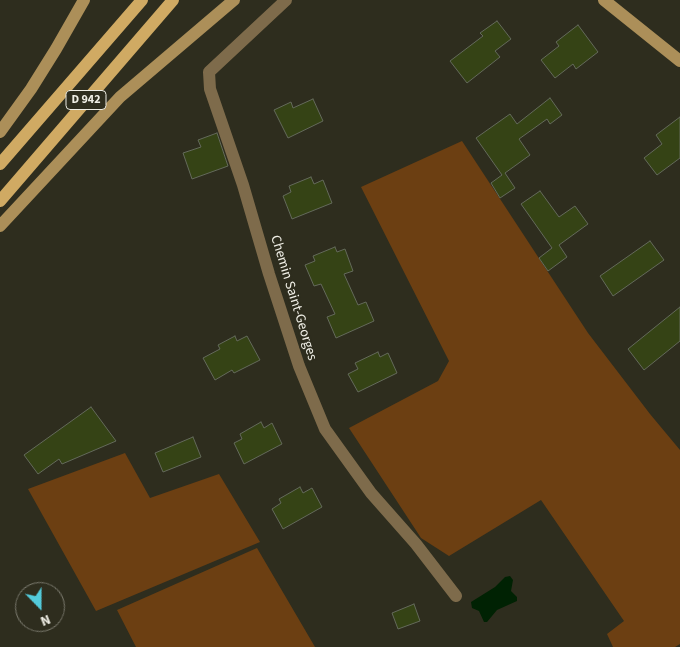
<!DOCTYPE html>
<style>
body{margin:0}
#map{position:relative;width:680px;height:647px;overflow:hidden;background:#2e2d1e;font-family:"Source Sans 3",sans-serif}
canvas{display:block}
.north{position:absolute;left:15px;top:582px;width:50px;height:50px;box-sizing:border-box;background:#2e2d1e;border:1px solid #7b7a6e;border-radius:50%;rotate:158deg;font-size:14px;font-weight:700;line-height:20px;text-align:center;color:#efeee5}
.north::after{content:'';display:block;margin:auto;width:18px;height:22px;background:#53cbdb;clip-path:polygon(50% 0,100% 100%,50% 72%,0 100%)}
</style>
<div id="map">
<canvas width="680" height="647"></canvas>
<div class="north">N</div>
</div>
<script>
const ctx = document.querySelector('canvas').getContext('2d');
ctx.lineJoin = 'round';
function fill(path, color) { ctx.fillStyle = color; ctx.fill(path, 'evenodd'); }
const poly = rows => new Path2D(rows.map(r => 'M' + r).join(''));
function strokePath(path, color, width, dash) { ctx.strokeStyle = color; ctx.lineWidth = width; ctx.lineCap = dash ? 'butt' : 'round'; ctx.setLineDash(dash || []); ctx.stroke(path); }
function drawText(font, color, halo, rows, align = 'center') {
  ctx.font = font + ' "Source Sans 3",sans-serif'; ctx.lineWidth = 4; ctx.setLineDash([]); ctx.textBaseline = 'middle'; ctx.strokeStyle = halo; ctx.fillStyle = color; for (const [text, x, y, turn = 0] of rows) {
    ctx.save(); ctx.translate(x, y); ctx.rotate((+turn || 0) * Math.PI / 180); ctx.textAlign = isNaN(turn) ? turn : align; if (halo) ctx.strokeText(text, 0, 0); ctx.fillText(text, 0, 0); ctx.restore();
  }
}
fill(poly([
 [462,141,588,333,650,414,680,450,680,644,675,647,613,647,607,634,624,621,541,500,449,556,421,538,349,428,438,381,449,361,361,187],
 [125,453,150,498,219,474,260,542,96,611,28,489],
 [257,548,315,647,136,647,117,610]
]), '#6c3f12');
fill(poly([
 [510,576,513,580,511,591,517,597,517,601,497,610,487,622,484,622,479,611,472,608,471,602,495,587,505,577]
]), '#002203');
const building = poly([
 [497,21,511,39,495,51,500,57,467,83,450,61,483,36,480,33,497,21],
 [578,25,598,52,576,69,573,64,555,78,541,60,559,46,556,42,578,25],
 [550,98,562,115,550,124,547,119,519,139,530,155,505,173,515,188,500,198,491,183,502,175,476,138,510,114,517,124,550,98],
 [313,99,323,121,288,138,274,110,291,102,293,108,313,99],
 [680,117,680,158,657,175,644,158,662,144,656,135,680,117],
 [217,133,228,166,192,179,183,153,201,147,198,140,217,133],
 [311,177,314,184,323,180,332,203,292,219,283,196,291,192,289,186,311,177],
 [540,191,559,217,575,206,588,224,559,245,567,257,548,271,539,258,552,248,521,204,540,191],
 [650,241,664,260,613,296,600,276,650,241],
 [335,247,337,252,345,249,353,271,344,274,358,305,366,302,374,321,336,338,327,317,335,314,321,284,314,286,305,265,315,261,313,256,335,247],
 [680,307,680,341,644,370,628,349,680,307],
 [235,336,237,341,247,336,260,360,234,373,232,370,215,380,203,358,220,349,218,345,235,336],
 [378,352,380,357,388,353,397,373,358,392,348,374,358,369,355,363,378,352],
 [91,407,116,441,62,464,59,459,38,474,24,455,91,407],
 [261,422,264,428,272,423,282,444,244,464,234,443,242,439,240,434,261,422],
 [193,437,201,457,163,472,155,453,193,437],
 [300,487,303,493,312,488,322,507,283,529,272,509,281,503,279,499,300,487],
 [414,604,420,621,398,629,392,613,414,604]
]);
fill(building, '#354315');
strokePath(building, '#646a5b', 1);
strokePath(poly([
 [286,0,209,72,210,89,243,185,269,274,299,366,325,429,371,493,416,544,456,596]
]), '#7e6b4b', 12);
strokePath(poly([
 [604,0,680,61],
 [0,132,31,89,56,49,84,0],
 [0,226,120,97,234,0]
]), '#ac8f59', 12);
strokePath(poly([
 [0,164,142,0],
 [0,201,173,0]
]), '#d0aa63', 12);
for (const [x, y, w] of [
 [86,100,40]
]) { const box = new Path2D(); box.roundRect(x - w / 2, y - 9.5, w, 19, 4); ctx.fillStyle = '#2e2d1e'; ctx.fill(box); strokePath(box, '#efeee5', 1); }
drawText('bold 12px', '#efeee5', null, [
 ["D 942",86,100]
]);
drawText('14px', '#efeee5', '#2e2d1e', [
 ["Chemin Saint-Georges",293,298,73]
]);
</script>
